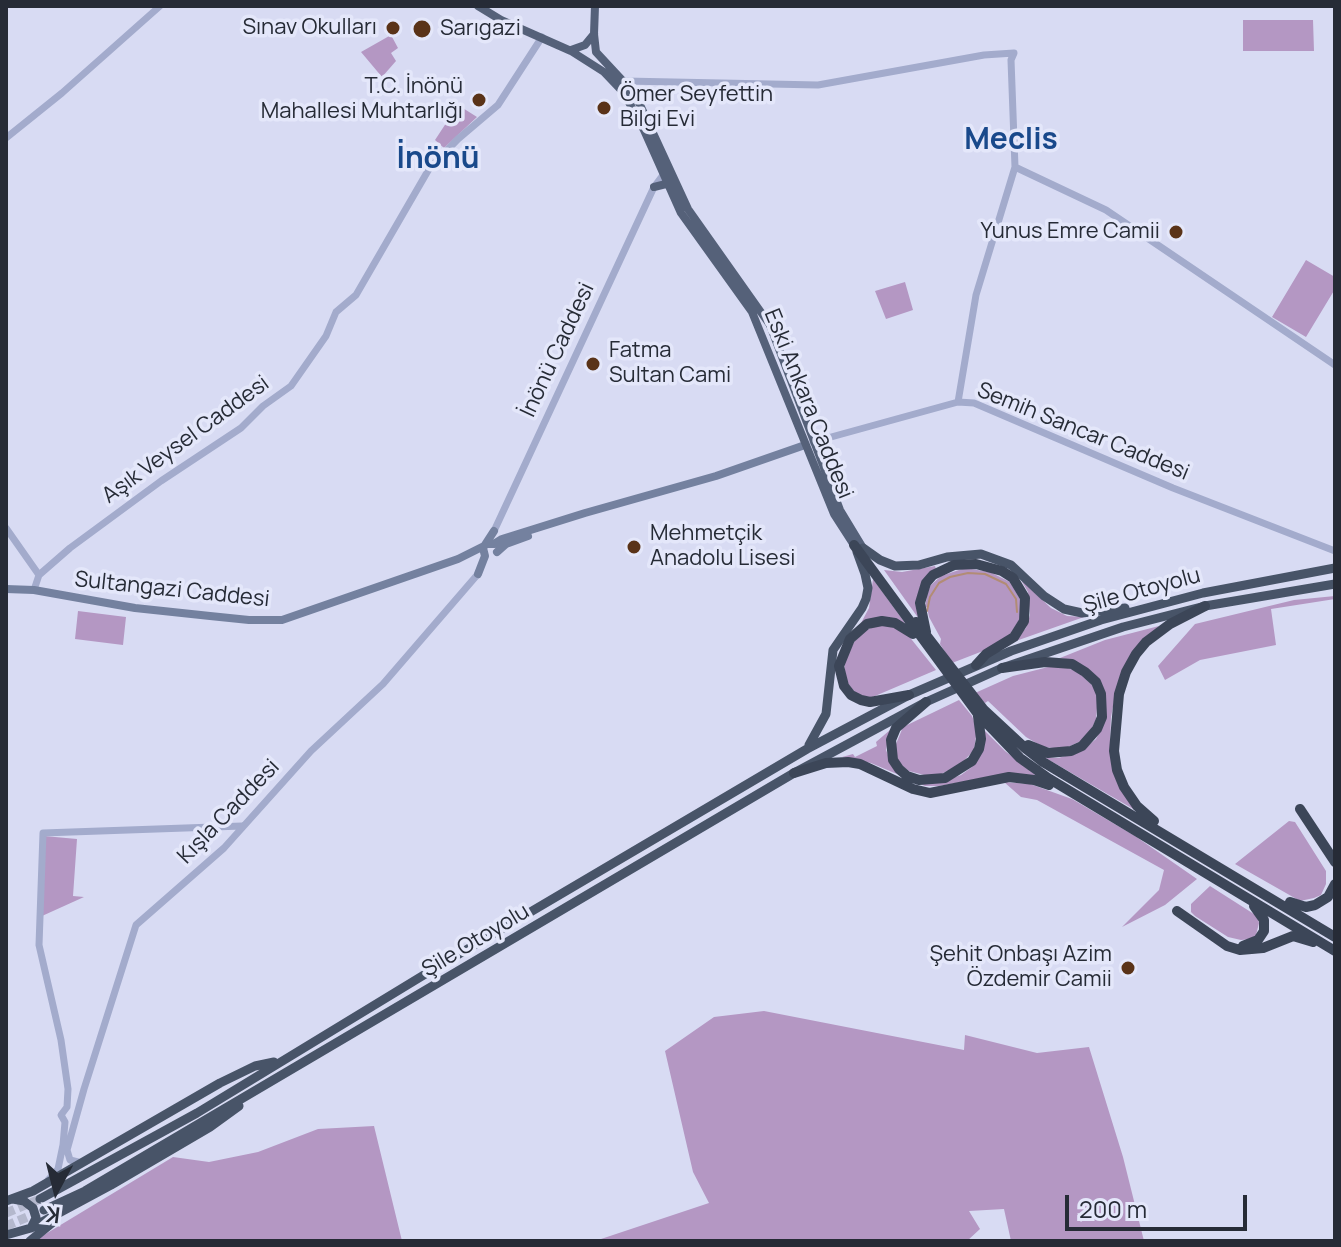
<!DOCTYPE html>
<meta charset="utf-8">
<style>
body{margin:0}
#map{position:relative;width:1341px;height:1247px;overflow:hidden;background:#d8dbf3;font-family:Manrope,sans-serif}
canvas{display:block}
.frame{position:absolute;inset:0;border:8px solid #262b36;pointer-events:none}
.north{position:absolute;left:16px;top:1151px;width:80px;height:80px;-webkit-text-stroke:6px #e4e7fa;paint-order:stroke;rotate:187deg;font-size:22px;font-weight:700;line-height:32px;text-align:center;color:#262b36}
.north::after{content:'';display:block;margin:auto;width:28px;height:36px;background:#262b36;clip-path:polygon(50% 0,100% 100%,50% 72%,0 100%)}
.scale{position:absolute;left:1065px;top:1195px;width:182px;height:36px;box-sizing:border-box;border:4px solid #262b36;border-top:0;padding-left:10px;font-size:24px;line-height:28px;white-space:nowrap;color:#262b36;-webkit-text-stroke:6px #e4e7fa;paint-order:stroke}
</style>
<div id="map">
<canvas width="1341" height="1247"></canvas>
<div class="frame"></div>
<div class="north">K</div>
<div class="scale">200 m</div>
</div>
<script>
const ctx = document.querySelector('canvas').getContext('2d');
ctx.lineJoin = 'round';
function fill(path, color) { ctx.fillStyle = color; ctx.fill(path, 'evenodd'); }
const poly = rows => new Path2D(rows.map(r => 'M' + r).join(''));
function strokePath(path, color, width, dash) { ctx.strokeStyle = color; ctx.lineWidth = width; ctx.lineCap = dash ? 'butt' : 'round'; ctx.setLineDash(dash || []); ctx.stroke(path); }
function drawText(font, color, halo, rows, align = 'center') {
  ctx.font = font + ' Manrope,sans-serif'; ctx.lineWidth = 7; ctx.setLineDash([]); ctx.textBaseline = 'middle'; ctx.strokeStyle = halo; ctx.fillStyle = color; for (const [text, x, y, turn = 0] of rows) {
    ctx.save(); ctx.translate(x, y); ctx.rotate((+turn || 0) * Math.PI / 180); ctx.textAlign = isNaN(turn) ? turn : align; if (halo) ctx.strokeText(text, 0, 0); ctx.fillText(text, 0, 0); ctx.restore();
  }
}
fill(poly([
 [1243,20,1313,20,1314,51,1243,51],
 [391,35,398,48,391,53,396,61,382,77,361,52],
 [458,105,477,117,444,148,435,140],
 [1306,260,1335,277,1335,289,1306,337,1272,317],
 [905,282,913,310,886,319,875,291],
 [935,566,936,569,919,619,884,570,902,572],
 [965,568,990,572,1010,582,1020,599,1021,617,1009,636,983,651,952,663,940,644,941,639,929,617,927,607,925,608,927,595,930,586,941,576],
 [873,579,905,623,875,618,861,623,869,608],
 [1021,580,1051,608,1067,616,1084,617,1013,642,1026,628,1030,615,1028,592],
 [1335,596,1335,599,1271,609,1276,645,1200,660,1165,680,1158,666,1195,624,1294,600],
 [78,611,126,617,123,645,75,639],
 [879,625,893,626,908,635,936,670,868,699,856,694,846,681,844,663,854,642,866,630],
 [1159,626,1137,647,1116,691,1111,717,1110,741,1135,810,1044,757,1058,758,1080,752,1096,739,1105,721,1105,693,1071,660,1060,658,1105,640],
 [1052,666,1065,667,1078,672,1094,687,1098,697,1096,719,1091,731,1083,740,1064,749,1043,747,1026,737,988,701,985,703,975,693,1013,676],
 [959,700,972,716,977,729,974,750,960,765,941,774,928,776,909,771,901,765,895,756,896,744,903,727],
 [890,730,886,750,894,770,942,782,961,775,972,767,985,731,1005,751,1038,777,1015,773,939,786,925,786,871,763,842,757,853,754,855,757,877,746,876,742],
 [1004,782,1030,784,1072,799,1135,836,1197,879,1165,905,1122,927,1159,890,1164,870,1037,800,1021,797],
 [1289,821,1295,822,1326,871,1326,884,1321,895,1314,898,1300,901,1235,864],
 [44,836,77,839,73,896,84,897,42,916],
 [1210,886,1257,916,1259,923,1256,935,1251,939,1241,940,1228,937,1195,916,1191,912,1191,904],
 [764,1011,964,1050,965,1035,1037,1053,1089,1047,1123,1157,1144,1241,1011,1241,1004,1209,969,1211,980,1229,967,1241,595,1241,709,1203,693,1172,665,1051,714,1017],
 [374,1126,402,1241,34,1241,173,1157,209,1162,258,1152,318,1129]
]), '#b497c3');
strokePath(poly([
 [927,611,930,597,939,583,950,577,968,573,985,574,1006,584,1016,599,1017,612]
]), '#b28c75', 2);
strokePath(poly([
 [6,1213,40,1199],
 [6,1226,44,1210]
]), '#b4b8cd', 9, [9, 4.5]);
strokePath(poly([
 [625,81,818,85,984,55,1014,53,1011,60,1015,167,976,295,958,402],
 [6,138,62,93,160,6],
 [1015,167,1106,210,1335,365],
 [813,442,958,402,974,403,1173,488,1335,551],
 [6,528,39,575],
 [494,531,654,187,663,175],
 [34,590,39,575,70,548,161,481,241,428,263,406,291,386,326,336,336,312,356,295,429,169,458,139,498,105,542,37],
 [82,1163,70,1160,67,1150,84,1089,136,925,224,848,311,751,383,684,478,574],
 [48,1180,58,1169,63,1145,65,1122,61,1115,67,1107,68,1089,61,1040,39,945,43,833,242,826]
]), '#a3abcc', 7);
strokePath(poly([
 [486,544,494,544,502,539,585,513,716,476,805,445],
 [497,552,506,544,528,536],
 [478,574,485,556,483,548,494,531],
 [6,589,34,590,135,608,210,616,249,620,282,620,458,559,484,546]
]), '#74819f', 8);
strokePath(poly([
 [478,6,501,20,571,51,604,72,624,93,644,130,681,213,752,312,834,514,854,545],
 [595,6,594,34,596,52,635,94,688,209,770,325,840,510,863,548],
 [571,50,585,45,594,34],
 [654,187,670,183]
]), '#556179', 8);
strokePath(poly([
 [863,548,880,560,895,566,919,565,947,557,981,554,1011,565,1044,596,1064,609,1082,613,1125,608],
 [809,745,826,714,833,650,862,608,866,599,868,588,865,574,857,552],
 [13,1199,24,1201,33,1208,36,1218,31,1228],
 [40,1199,197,1113,432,970,807,749,909,695,1011,651,1101,620,1203,593,1335,568],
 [6,1201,33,1191,220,1083,255,1066,274,1062],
 [44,1210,85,1191,794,773,926,702,1002,668,1123,627,1205,606,1335,584],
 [6,1235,31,1228,111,1185,210,1127,239,1106],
 [30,1241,52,1223]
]), '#485468', 9);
strokePath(poly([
 [854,545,978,714,1020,758,1048,778,1335,951],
 [916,622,984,710,1025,748,1043,762,1335,937],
 [926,632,920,603,926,583,933,575,954,565,976,564,1002,571,1013,578,1025,598,1024,621,1014,637,986,654,976,665],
 [1002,668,1045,662,1072,664,1085,672,1096,682,1101,694,1102,717,1097,729,1082,746,1071,751,1048,753,1028,745],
 [909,695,870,702,861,700,851,695,844,686,839,666,850,639,867,624,882,621,895,623,913,634],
 [926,702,896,728,891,740,893,760,899,769,907,776,919,780,945,778,972,761,979,749,981,739,978,716],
 [794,773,826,763,848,762,860,764,913,789,930,793,1009,777,1034,780,1049,785],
 [1300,809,1335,862],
 [1154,821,1137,806,1124,787,1117,770,1114,751,1119,694,1126,672,1136,654,1146,642,1170,624,1205,606],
 [1290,902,1306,907,1315,905,1328,897,1335,884],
 [1177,911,1227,946,1240,950,1263,948,1293,936,1313,942],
 [1243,946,1258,940,1264,931,1264,920,1254,906]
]), '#3c4658', 10);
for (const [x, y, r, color] of [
 [393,28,8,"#5a3318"],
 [422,29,10,"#5a3318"],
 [479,100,8,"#5a3318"],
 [604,108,8,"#5a3318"],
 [1176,232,8,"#5a3318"],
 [593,364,8,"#5a3318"],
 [634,547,8,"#5a3318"],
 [1128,968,8,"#5a3318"]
]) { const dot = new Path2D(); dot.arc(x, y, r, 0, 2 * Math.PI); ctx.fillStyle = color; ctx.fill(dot); strokePath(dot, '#e4e7fa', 3); }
drawText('22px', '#262b36', '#e4e7fa', [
 ["Sınav Okulları",377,28],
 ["Sarıgazi",440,29,"left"],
 ["T.C. İnönü",463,87],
 ["Mahallesi Muhtarlığı",463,112],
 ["Ömer Seyfettin",620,95,"left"],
 ["Bilgi Evi",620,120,"left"],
 ["Yunus Emre Camii",1160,232],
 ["Fatma",609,351,"left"],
 ["Sultan Cami",609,376,"left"],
 ["Mehmetçik",650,534,"left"],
 ["Anadolu Lisesi",650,559,"left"],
 ["Şehit Onbaşı Azim",1112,955],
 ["Özdemir Camii",1112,980]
], 'right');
drawText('22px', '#262b36', '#e4e7fa', [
 ["İnönü Caddesi",558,350,-65],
 ["Eski Ankara Caddesi",808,404,68],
 ["Semih Sancar Caddesi",1083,432,22],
 ["Aşık Veysel Caddesi",186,440,-36],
 ["Sultangazi Caddesi",172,590,6],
 ["Şile Otoyolu",1142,591,-15],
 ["Kışla Caddesi",229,812,-46],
 ["Şile Otoyolu",476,941,-31]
]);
drawText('bold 30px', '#19498b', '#e4e7fa', [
 ["Meclis",1011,141],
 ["İnönü",438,160]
]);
</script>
